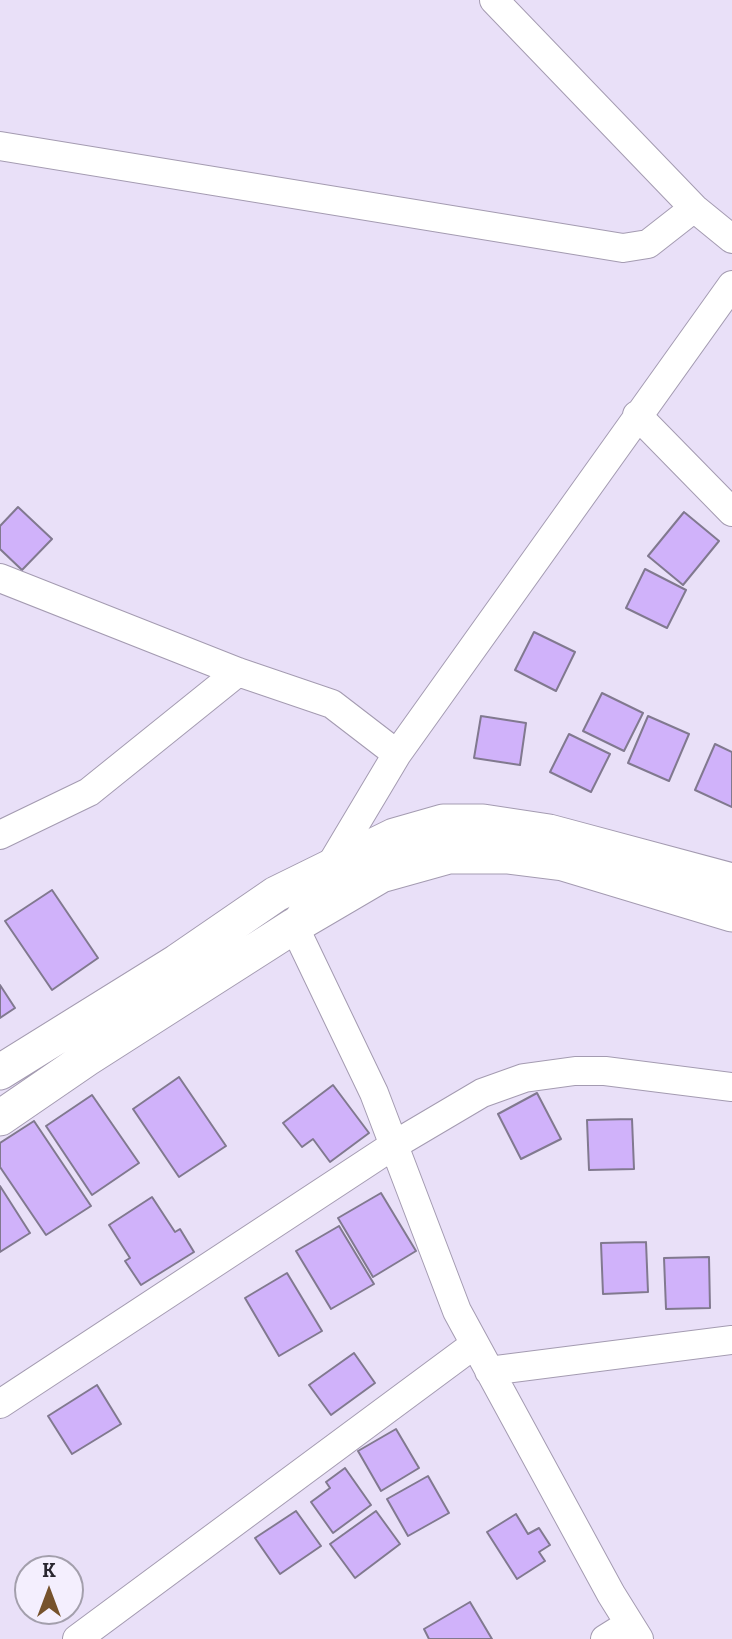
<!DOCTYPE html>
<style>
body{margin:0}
#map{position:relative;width:732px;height:1639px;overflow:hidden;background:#e9e0f8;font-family:Bitter,serif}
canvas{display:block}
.north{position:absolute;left:14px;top:1555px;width:70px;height:70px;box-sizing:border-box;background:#f4effe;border:2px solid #a39fac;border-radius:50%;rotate:0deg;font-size:19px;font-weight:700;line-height:28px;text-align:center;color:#2a2730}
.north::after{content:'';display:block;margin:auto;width:24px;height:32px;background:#76522c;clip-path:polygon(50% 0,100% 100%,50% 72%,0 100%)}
</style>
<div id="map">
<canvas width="732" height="1639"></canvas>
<div class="north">K</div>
</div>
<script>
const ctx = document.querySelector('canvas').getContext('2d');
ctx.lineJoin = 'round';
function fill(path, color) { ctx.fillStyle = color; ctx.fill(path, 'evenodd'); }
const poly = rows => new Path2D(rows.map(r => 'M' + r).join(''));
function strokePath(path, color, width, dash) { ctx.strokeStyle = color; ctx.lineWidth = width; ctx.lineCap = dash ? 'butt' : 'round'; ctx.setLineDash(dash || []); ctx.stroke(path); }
const building = poly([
 [18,507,52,539,22,570,0,549,0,526,18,507],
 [684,512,719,541,683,585,648,556,684,512],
 [645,569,686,590,667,628,626,608,645,569],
 [534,632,575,652,556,691,515,670,534,632],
 [602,693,643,713,624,751,583,731,602,693],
 [481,716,526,723,520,765,474,758,481,716],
 [648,716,689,734,669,781,628,763,648,716],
 [569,734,610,754,591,792,550,772,569,734],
 [715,744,732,752,732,807,695,790,715,744],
 [52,890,98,958,52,990,5,921,52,890],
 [0,985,15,1008,0,1018,0,985],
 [179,1077,226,1146,179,1177,133,1109,179,1077],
 [333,1085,369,1133,330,1162,313,1139,302,1147,283,1123,333,1085],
 [537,1093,561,1139,521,1159,498,1114,537,1093],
 [92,1095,139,1163,92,1195,46,1126,92,1095],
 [632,1119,634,1169,589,1170,587,1120,632,1119],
 [34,1121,91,1206,46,1235,0,1167,0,1143,34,1121],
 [0,1186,30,1233,0,1252,0,1186],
 [381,1193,416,1251,373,1277,338,1218,381,1193],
 [152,1197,175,1232,180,1229,194,1252,141,1285,125,1261,130,1258,109,1225,152,1197],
 [339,1226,374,1284,331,1309,296,1251,339,1226],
 [646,1242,648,1292,603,1294,601,1243,646,1242],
 [709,1257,710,1308,666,1309,664,1258,709,1257],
 [287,1273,322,1331,279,1356,245,1298,287,1273],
 [354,1353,375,1383,331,1415,309,1385,354,1353],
 [97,1385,121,1424,72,1454,48,1416,97,1385],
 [396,1429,419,1468,381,1491,358,1451,396,1429],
 [345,1468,371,1505,333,1533,311,1502,330,1488,326,1482,345,1468],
 [428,1476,449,1513,408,1536,387,1499,428,1476],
 [296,1511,321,1546,280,1574,255,1538,296,1511],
 [376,1511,400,1544,355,1578,330,1544,376,1511],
 [516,1514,528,1534,539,1528,550,1545,539,1552,545,1561,517,1579,487,1532,516,1514],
 [470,1602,492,1639,429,1639,424,1629,470,1602]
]);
fill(building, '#d0b2fa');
strokePath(building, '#81798f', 2);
const minor = poly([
 [494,0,694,208,732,239],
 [0,146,623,248,648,244,694,208],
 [637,415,732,512],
 [0,578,238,672,332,704,397,754],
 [0,835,89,792,238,672],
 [326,873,397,754,732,285],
 [304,910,294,926,374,1093,457,1311,611,1594,639,1639],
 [489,1371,732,1340],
 [0,1404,394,1145,482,1093,524,1078,575,1071,605,1071,732,1087],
 [77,1639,475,1344],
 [605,1639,629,1624]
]);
const major = poly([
 [0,1072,177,962,276,894,394,836,443,822,483,822,549,832,732,881],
 [0,1118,86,1059,294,926,381,875,449,856,507,856,563,863,732,914]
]);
strokePath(minor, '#a49bb1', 30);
strokePath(major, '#a49bb1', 37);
strokePath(minor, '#fff', 28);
strokePath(major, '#fff', 35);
</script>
